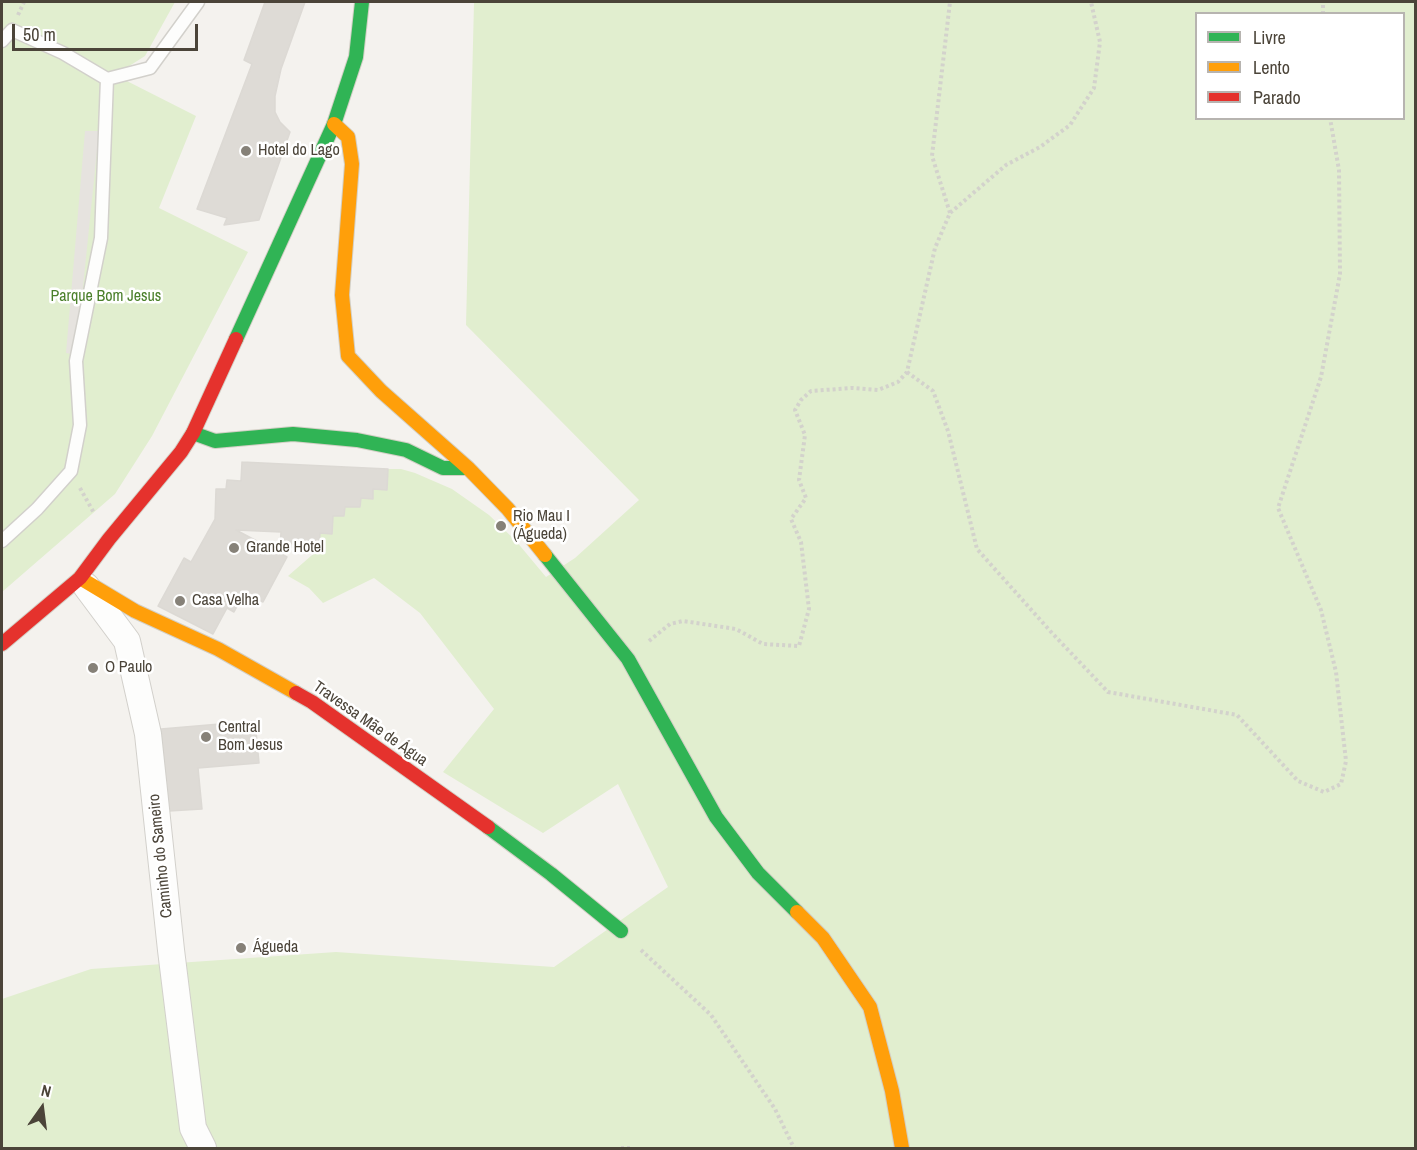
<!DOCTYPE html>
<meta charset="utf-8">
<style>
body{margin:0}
#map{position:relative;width:1417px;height:1150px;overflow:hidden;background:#f4f2ee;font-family:"Archivo Narrow",sans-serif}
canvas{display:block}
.frame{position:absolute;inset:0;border:3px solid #4b4439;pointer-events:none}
.legend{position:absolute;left:1195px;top:12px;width:210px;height:108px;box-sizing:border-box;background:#fff;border:2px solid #b7b4b0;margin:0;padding:8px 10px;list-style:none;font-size:18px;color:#4b4439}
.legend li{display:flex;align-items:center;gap:12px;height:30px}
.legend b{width:30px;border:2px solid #b7b4b0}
.north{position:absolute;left:12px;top:1078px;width:60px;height:60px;-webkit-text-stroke:4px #fff;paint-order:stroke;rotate:14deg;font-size:16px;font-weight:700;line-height:24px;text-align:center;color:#4b4439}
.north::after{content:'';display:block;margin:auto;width:21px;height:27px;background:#4b4439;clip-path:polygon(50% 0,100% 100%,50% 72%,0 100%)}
.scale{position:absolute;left:12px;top:24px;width:186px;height:27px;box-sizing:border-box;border:3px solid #4b4439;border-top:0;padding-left:8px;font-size:18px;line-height:21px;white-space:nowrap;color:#4b4439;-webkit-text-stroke:4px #fff;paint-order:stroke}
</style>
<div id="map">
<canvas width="1417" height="1150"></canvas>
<div class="frame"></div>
<ul class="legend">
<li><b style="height:8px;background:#30b455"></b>Livre</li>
<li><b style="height:8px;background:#ff9f0a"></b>Lento</li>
<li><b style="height:8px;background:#e5322d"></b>Parado</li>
</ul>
<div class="north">N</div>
<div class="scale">50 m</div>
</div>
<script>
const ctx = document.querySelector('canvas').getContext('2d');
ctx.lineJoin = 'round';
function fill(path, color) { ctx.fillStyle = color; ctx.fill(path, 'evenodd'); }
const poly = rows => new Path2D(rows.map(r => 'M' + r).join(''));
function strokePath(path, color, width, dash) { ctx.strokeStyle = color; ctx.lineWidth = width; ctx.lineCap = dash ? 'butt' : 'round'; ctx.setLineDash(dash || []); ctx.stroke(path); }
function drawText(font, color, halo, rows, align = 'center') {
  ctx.font = font + ' "Archivo Narrow",sans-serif'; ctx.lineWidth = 5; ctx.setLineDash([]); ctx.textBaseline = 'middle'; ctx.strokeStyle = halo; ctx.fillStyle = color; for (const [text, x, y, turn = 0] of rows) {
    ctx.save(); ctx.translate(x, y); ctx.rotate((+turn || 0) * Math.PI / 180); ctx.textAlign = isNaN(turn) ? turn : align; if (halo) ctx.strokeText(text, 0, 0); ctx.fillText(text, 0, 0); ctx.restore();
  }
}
fill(poly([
 [2,2,175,2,145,56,115,75,196,116,159,208,248,252,152,436,115,494,2,592],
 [447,2,1415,2,1415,1148,2,1148,2,999,91,969,336,952,554,967,668,887,618,784,543,833,443,772,494,709,420,613,374,578,323,603,309,588,288,576,319,549,320,533,332,534,333,516,344,516,345,507,360,507,361,498,373,498,373,489,388,469,401,469,415,473,452,489,489,515,516,541,546,577,575,558,639,500,466,325,474,3],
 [1196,14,1404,14,1404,118,1196,118]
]), '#e1eecf');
fill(poly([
 [85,131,99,131,76,355,66,353]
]), '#e6e3df');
const building = poly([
 [265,2,305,2,281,69,275,96,275,112,280,122,290,132,259,220,224,225,227,218,197,209,252,64,244,60,265,2],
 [242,462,388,469,387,490,373,489,373,499,361,498,360,507,345,507,344,516,333,516,332,534,320,533,319,549,280,547,281,532,236,530,287,557,263,602,245,592,234,612,227,608,213,634,158,606,184,558,191,562,215,519,216,489,226,489,227,480,241,481,242,462],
 [255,721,259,763,198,768,202,809,169,811,161,729,255,721]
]);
fill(building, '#dedbd6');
strokePath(building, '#dcd9d4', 1.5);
const lane = poly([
 [2,41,12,30,63,53,107,79,150,68,198,2],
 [2,541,37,509,71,471,80,425,76,361,101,238,107,79]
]);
const street = poly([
 [86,586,127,641,148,734,171,950,193,1128,203,1148]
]);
const fast = poly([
 [236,339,334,124,356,57,362,2],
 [193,433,215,441,293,434,357,440,406,450,443,468,464,468],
 [545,555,628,659,716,817,758,873,797,912],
 [488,827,551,874,621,931]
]);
const slow = poly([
 [334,124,348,137,352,164,342,295,348,356,381,391,468,468,508,509,545,555],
 [80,578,135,611,218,649,296,693],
 [797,912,823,938,870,1007,892,1091,902,1148]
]);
const jam = poly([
 [2,644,80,578,109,539,181,452,193,433,236,339],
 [296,693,312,702,488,827]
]);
strokePath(lane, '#d2d0cb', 15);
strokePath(street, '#d2d0cb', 28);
strokePath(fast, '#d3cfc5', 16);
strokePath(slow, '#d3cfc5', 16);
strokePath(jam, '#d3cfc5', 16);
strokePath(poly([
 [1323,14,1323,2],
 [18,15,24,2],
 [950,213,932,156,950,2],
 [907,372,933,391,948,431,977,549,1052,633,1108,692,1237,715,1298,781,1324,792,1341,784,1346,761,1336,672,1321,610,1278,508,1321,377,1340,274,1339,170,1330,118],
 [80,488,94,513],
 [649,641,670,624,683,621,736,629,763,644,799,646,809,609,801,542,791,519,806,498,799,480,805,435,795,410,801,400,811,391,852,388,878,390,898,382,907,372,935,248,950,213,1006,165,1040,147,1070,125,1094,88,1100,42,1091,2],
 [641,950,711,1015,775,1109,794,1148],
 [621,1148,632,1148]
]), '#d3d2cc', 4, [3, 3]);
strokePath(lane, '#fdfdfc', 12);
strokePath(street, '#fdfdfc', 26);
strokePath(fast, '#30b455', 14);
strokePath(slow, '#ff9f0a', 14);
strokePath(jam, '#e5322d', 14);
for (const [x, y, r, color] of [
 [246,151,6,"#868178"],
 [501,526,6,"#868178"],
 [234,548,6,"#868178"],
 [180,601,6,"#868178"],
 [93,668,6,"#868178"],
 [206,737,6,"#868178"],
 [241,948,6,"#868178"]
]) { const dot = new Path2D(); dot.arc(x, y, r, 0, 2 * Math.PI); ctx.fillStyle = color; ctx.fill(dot); strokePath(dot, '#fff', 2); }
drawText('16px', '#4b4439', '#fff', [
 ["Hotel do Lago",258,151],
 ["Rio Mau I",513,517],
 ["(Águeda)",513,535],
 ["Grande Hotel",246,548],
 ["Casa Velha",192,601],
 ["O Paulo",105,668],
 ["Central",218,728],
 ["Bom Jesus",218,746],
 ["Águeda",253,948]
], 'left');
drawText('16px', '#4a7f2a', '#fff', [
 ["Parque Bom Jesus",106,297]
]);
drawText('16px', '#4b4439', '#fff', [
 ["Travessa Mãe de Água",370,724,35],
 ["Caminho do Sameiro",161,856,-96]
]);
</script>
